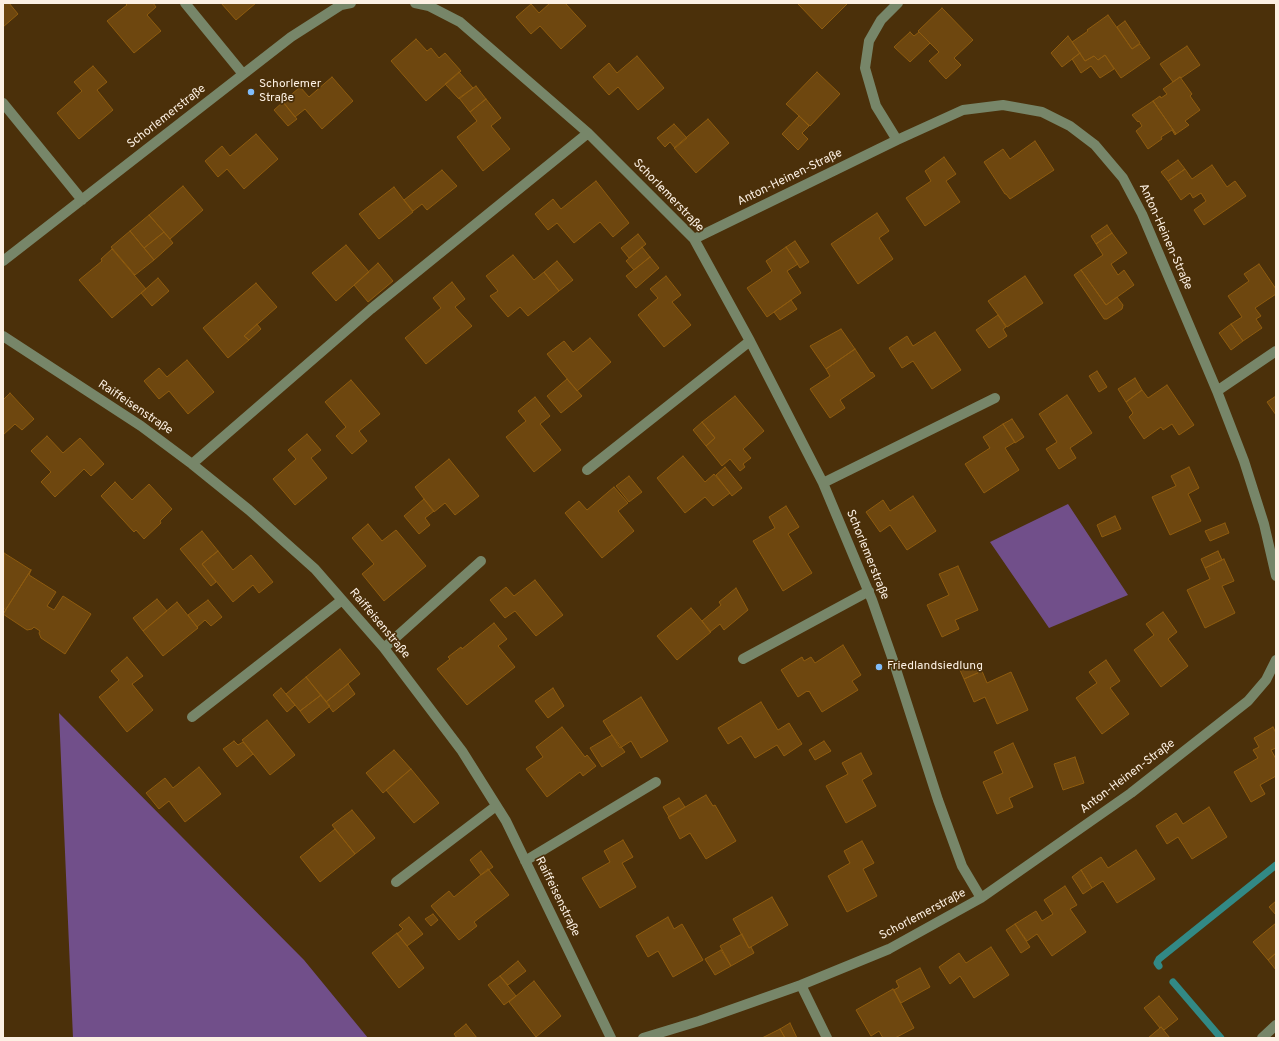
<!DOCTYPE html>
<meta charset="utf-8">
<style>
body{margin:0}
#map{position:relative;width:1279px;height:1041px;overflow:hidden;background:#4b300a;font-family:Overpass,sans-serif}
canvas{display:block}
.frame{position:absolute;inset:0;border:4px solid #fcf0e3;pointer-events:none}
</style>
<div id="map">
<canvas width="1279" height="1041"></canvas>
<div class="frame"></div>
</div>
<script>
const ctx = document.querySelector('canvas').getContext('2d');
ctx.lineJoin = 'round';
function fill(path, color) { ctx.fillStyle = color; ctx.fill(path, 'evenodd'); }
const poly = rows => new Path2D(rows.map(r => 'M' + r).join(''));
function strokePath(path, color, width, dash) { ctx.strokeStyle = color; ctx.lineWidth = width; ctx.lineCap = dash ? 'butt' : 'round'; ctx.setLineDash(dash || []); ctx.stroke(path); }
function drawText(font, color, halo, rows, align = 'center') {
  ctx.font = font + ' Overpass,sans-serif'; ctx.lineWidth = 3.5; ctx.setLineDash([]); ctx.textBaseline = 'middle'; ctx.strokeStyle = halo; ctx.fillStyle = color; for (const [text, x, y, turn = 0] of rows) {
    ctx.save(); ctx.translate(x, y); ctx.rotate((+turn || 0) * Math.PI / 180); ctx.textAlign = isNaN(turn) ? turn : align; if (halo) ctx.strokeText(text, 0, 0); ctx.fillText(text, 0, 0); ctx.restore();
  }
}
fill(poly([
 [1068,504,1128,595,1049,628,990,542],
 [59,713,304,960,368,1038,73,1038]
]), '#714f8a');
strokePath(poly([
 [1159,966,1157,963,1159,959,1276,865],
 [1173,982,1221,1038]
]), '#328985', 7);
const building = poly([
 [3,3,9,3,18,14,3,27,3,3],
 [125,3,153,3,156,7,147,15,161,31,134,53,107,21,127,5,125,3],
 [221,3,256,3,236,20,221,3],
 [550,3,565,3,586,26,561,49,540,26,531,34,516,17,531,4,539,13,550,3],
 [800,3,848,3,822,29,798,4,800,3],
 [942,8,973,40,954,58,961,65,946,79,929,61,939,52,918,31,942,8],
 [1108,15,1132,49,1140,44,1150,58,1121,78,1105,55,1098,60,1094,56,1085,61,1072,42,1088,31,1087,30,1108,15],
 [1125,21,1140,43,1132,49,1117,27,1125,21],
 [910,32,914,36,919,32,930,43,910,62,894,47,910,32],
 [1068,36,1080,53,1062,67,1051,53,1068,36],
 [416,39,427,51,431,48,439,58,445,53,461,71,426,101,391,61,416,39],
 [1187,46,1200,65,1181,78,1180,77,1173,82,1160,64,1187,46],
 [1080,53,1085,61,1094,56,1098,60,1105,55,1114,69,1100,78,1091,66,1081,73,1072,59,1080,53],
 [637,56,664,88,638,110,618,87,609,95,593,77,609,63,617,73,637,56],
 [93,66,107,82,97,90,113,110,79,139,57,113,82,91,74,82,93,66],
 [459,72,473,88,459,99,445,84,459,72],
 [817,72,840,94,810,126,786,104,817,72],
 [332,77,353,101,322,129,305,109,295,117,283,102,300,87,309,97,332,77],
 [1180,77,1192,94,1190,96,1200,110,1185,121,1189,125,1176,134,1153,101,1160,96,1161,98,1167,94,1163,89,1180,77],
 [476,86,486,99,470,112,459,98,476,86],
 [486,99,501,118,491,126,510,149,483,171,457,137,477,121,470,112,486,99],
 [1153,101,1176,134,1175,135,1172,130,1161,137,1162,139,1148,149,1136,131,1142,126,1139,121,1138,122,1132,115,1153,101],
 [283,102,297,119,288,126,274,110,283,102],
 [799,116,809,126,802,133,808,139,798,150,782,134,799,116],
 [708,119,729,143,696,173,674,148,708,119],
 [674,124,687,138,675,148,670,142,665,147,657,138,674,124],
 [256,134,278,159,244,189,227,169,218,177,205,161,222,146,230,156,256,134],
 [1035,141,1054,170,1010,199,1006,194,1005,194,984,162,1003,149,1010,159,1035,141],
 [944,157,956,174,946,181,960,202,925,226,906,198,931,181,925,171,944,157],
 [1178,160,1185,169,1168,181,1161,172,1178,160],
 [1212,165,1227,187,1235,181,1246,196,1204,225,1194,210,1206,201,1201,193,1193,198,1190,193,1181,200,1168,181,1185,169,1192,179,1212,165],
 [442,170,457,186,427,210,422,204,413,211,404,200,442,170],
 [596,181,629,223,613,237,600,222,574,243,557,223,548,230,535,214,553,199,561,209,596,181],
 [183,186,203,210,170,239,149,215,183,186],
 [394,187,413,212,379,239,359,214,394,187],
 [877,213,889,231,879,238,893,259,858,284,831,244,877,213],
 [149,215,164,232,144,248,130,231,149,215],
 [1107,225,1112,233,1096,244,1091,236,1107,225],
 [130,231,154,260,135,275,111,247,130,231],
 [164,232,173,243,154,260,144,248,164,232],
 [1112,233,1127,253,1111,264,1118,275,1124,270,1134,285,1106,305,1081,270,1103,255,1096,244,1112,233],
 [638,234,646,244,629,258,621,248,638,234],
 [795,241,809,262,800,268,786,247,795,241],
 [346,245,369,272,336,301,312,273,346,245],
 [642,247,650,257,634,270,626,261,642,247],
 [786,247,798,264,787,271,801,293,767,317,747,288,772,271,766,261,786,247],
 [112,249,146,289,112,318,79,280,102,261,101,259,112,249],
 [513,255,534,280,544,272,559,291,528,316,520,307,508,317,490,296,498,291,486,276,513,255],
 [650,257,659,268,636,288,626,276,650,257],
 [557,261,573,280,559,291,544,272,557,261],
 [378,263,393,281,368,302,354,285,378,263],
 [1259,264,1276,289,1276,294,1255,308,1261,316,1256,319,1262,328,1243,341,1231,324,1242,317,1228,296,1249,281,1244,274,1259,264],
 [1081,270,1106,305,1117,297,1123,305,1122,309,1107,319,1104,319,1074,275,1081,270],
 [666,276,681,295,672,302,691,325,664,347,638,315,658,298,650,289,666,276],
 [1025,276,1043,303,1007,327,988,301,1025,276],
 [158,278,169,291,152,306,141,293,158,278],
 [452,282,465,299,455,307,472,326,426,364,405,338,441,308,433,298,452,282],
 [256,283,277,307,244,336,249,340,228,358,203,328,256,283],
 [791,300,797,309,780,320,774,312,791,300],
 [998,315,1006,327,1003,329,1007,336,989,348,976,330,998,315],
 [257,324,261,329,249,340,244,336,257,324],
 [1231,324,1243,341,1231,350,1219,333,1231,324],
 [841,329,855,349,826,369,810,346,841,329],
 [935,332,961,370,932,389,913,361,902,368,889,348,907,336,913,346,935,332],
 [590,338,611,362,577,391,547,354,564,341,573,352,590,338],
 [855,349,871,373,872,372,875,376,840,400,845,408,830,418,810,389,830,376,826,369,855,349],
 [187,360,214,392,188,414,169,391,159,399,144,381,159,368,167,377,187,360],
 [1097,371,1107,387,1099,392,1089,376,1097,371],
 [1135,378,1142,390,1126,402,1118,389,1135,378],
 [567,379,582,396,561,413,547,396,567,379],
 [351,380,380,414,359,431,367,441,352,454,336,436,346,427,325,402,351,380],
 [1167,385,1194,425,1179,435,1172,424,1163,430,1161,427,1144,439,1129,417,1133,413,1126,402,1142,390,1148,398,1167,385],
 [10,393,34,419,22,430,15,424,3,435,3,400,10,393],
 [1067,395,1092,433,1070,448,1076,458,1059,469,1046,449,1057,442,1039,414,1067,395],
 [735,396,764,431,743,449,751,458,743,464,745,467,740,471,730,459,722,466,706,446,715,438,702,422,735,396],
 [1276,396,1276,415,1267,402,1276,396],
 [535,397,550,416,540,424,561,450,534,472,506,437,526,421,518,411,535,397],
 [1012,419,1024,437,1015,443,1003,424,1012,419],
 [702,422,715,438,706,446,693,430,702,422],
 [1003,424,1015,442,1005,448,1019,470,984,493,965,464,990,448,983,437,1003,424],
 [307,434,321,450,311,458,327,478,295,505,273,479,296,459,288,450,307,434],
 [47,436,63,453,80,438,104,464,91,476,84,469,55,497,41,482,51,472,31,451,47,436],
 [683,456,705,482,714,474,730,493,713,506,705,497,685,513,657,478,683,456],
 [449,459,479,496,455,515,445,503,434,512,415,487,449,459],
 [725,467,742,488,732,496,716,475,725,467],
 [1189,467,1199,488,1188,494,1201,521,1170,535,1152,497,1176,486,1171,476,1189,467],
 [629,476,642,492,629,502,616,486,629,476],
 [115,482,132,500,149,484,172,509,160,521,161,523,144,539,136,530,134,532,101,496,115,482],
 [614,487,628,503,618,511,634,531,602,558,565,513,579,501,587,510,614,487],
 [913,496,936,531,907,550,890,525,880,532,866,512,883,500,890,511,913,496],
 [424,499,434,511,425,518,430,525,419,534,404,516,424,499],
 [786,506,799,527,788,534,812,573,783,591,753,541,775,528,769,517,786,506],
 [1115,516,1121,529,1102,537,1097,525,1115,516],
 [1225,523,1229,533,1210,541,1205,531,1225,523],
 [368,524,382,541,396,530,426,566,384,601,362,574,374,564,352,538,368,524],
 [202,531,218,551,202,564,216,582,211,586,180,549,202,531],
 [218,551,233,570,251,555,273,582,259,593,253,585,233,602,202,564,218,551],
 [1218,551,1222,560,1205,568,1201,559,1218,551],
 [4,553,31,570,3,614,6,610,3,608,4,553],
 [1224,559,1234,581,1222,586,1235,613,1205,628,1187,590,1210,579,1205,568,1224,559],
 [958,566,978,610,955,620,959,629,942,637,927,605,949,595,939,574,958,566],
 [31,570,29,575,56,592,47,606,54,610,63,596,91,614,65,654,41,638,39,633,40,631,34,627,32,629,27,630,3,614,31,570],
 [535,580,563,615,536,636,515,611,505,618,490,600,506,587,514,596,535,580],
 [736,588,748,610,724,630,720,624,710,632,702,621,721,605,719,602,736,588],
 [157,599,167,611,143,631,133,618,157,599],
 [208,600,222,617,211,626,205,620,197,627,188,615,208,600],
 [177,602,198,628,163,656,143,631,177,602],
 [691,608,711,632,677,660,657,636,691,608],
 [1163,612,1177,632,1168,639,1188,666,1161,687,1134,650,1154,635,1146,624,1163,612],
 [494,623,507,639,498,646,515,667,467,705,437,669,450,659,448,657,461,647,462,649,494,623],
 [843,645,861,675,852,681,858,690,822,712,809,691,808,692,807,691,798,697,781,670,802,657,804,661,811,657,815,663,843,645],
 [340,649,360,674,326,702,306,677,340,649],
 [127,657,143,676,132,684,153,710,127,732,99,697,119,680,111,671,127,657],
 [1106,660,1120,681,1110,688,1129,714,1102,734,1076,698,1097,683,1089,672,1106,660],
 [978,662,982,671,964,679,960,670,978,662],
 [982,671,987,683,1011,672,1028,710,997,724,985,697,974,702,964,679,982,671],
 [306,677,321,695,300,711,286,694,306,677],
 [348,684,355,694,333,712,326,702,348,684],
 [281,688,295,705,287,712,273,695,281,688],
 [553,688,564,706,548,718,535,701,553,688],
 [321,695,330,706,309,723,300,711,321,695],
 [641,697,668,741,641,758,631,741,620,748,603,721,641,697],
 [761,702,778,730,789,723,802,744,784,756,777,745,755,758,741,736,728,744,718,728,761,702],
 [267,720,295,755,270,775,242,740,267,720],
 [562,727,585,757,587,755,596,766,583,776,580,772,547,797,526,769,543,757,536,747,562,727],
 [1273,727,1276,733,1276,748,1271,750,1276,759,1276,776,1260,785,1265,794,1251,802,1234,772,1258,758,1253,750,1259,747,1254,738,1273,727],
 [612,735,625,752,602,767,590,748,612,735],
 [234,741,238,745,243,742,253,754,237,767,223,749,234,741],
 [824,741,831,751,815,760,809,750,824,741],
 [1013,743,1033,787,1009,798,1013,807,997,814,983,782,1003,773,994,752,1013,743],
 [394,750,411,769,383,793,366,773,394,750],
 [861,753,872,774,862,780,876,806,846,823,826,786,848,774,842,763,861,753],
 [1075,757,1084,783,1063,790,1054,764,1075,757],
 [199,767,221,794,185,822,169,801,159,809,146,793,165,778,173,788,199,767],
 [411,769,439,803,414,823,386,790,411,769],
 [706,795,713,806,715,805,736,841,706,859,690,833,680,839,668,817,706,795],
 [679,798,685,807,669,817,663,807,679,798],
 [1209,807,1227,837,1192,859,1178,837,1167,844,1156,826,1176,813,1183,824,1209,807],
 [352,810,375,838,355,854,332,825,352,810],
 [335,829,355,854,320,882,300,857,335,829],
 [623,840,633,857,622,863,636,887,600,908,582,878,610,862,604,851,623,840],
 [862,841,874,863,863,869,877,896,847,912,828,876,850,863,844,851,862,841],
 [1136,850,1155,879,1117,903,1103,881,1092,888,1081,870,1101,857,1108,868,1136,850],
 [481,851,493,867,481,875,470,860,481,851],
 [488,869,509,895,474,922,477,926,459,940,431,906,449,891,454,897,488,869],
 [1081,870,1092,888,1083,894,1072,877,1081,870],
 [1065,886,1077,905,1070,909,1086,932,1052,956,1037,934,1027,941,1015,924,1036,911,1042,921,1053,914,1044,900,1065,886],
 [772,897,788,925,749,948,733,919,772,897],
 [1276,901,1276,915,1269,907,1276,901],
 [433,914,438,920,431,926,425,919,433,914],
 [409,917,423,934,407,946,397,934,403,929,399,925,409,917],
 [668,917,674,929,682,924,703,960,673,977,658,951,648,957,636,936,668,917],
 [1276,923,1276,953,1268,960,1253,942,1276,923],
 [1015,924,1030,947,1021,953,1006,930,1015,924],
 [397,933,424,968,399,988,372,953,397,933],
 [742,934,749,948,751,947,754,953,731,966,720,946,742,934],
 [991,947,1009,975,974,998,960,976,950,984,939,967,959,953,966,963,991,947],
 [721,950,731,966,715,975,705,959,721,950],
 [1276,953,1276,970,1268,960,1276,953],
 [518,961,526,971,508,985,500,976,518,961],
 [920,968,930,987,901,1003,894,990,899,987,896,981,920,968],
 [500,976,516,996,504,1005,488,985,500,976],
 [534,981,561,1016,536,1037,509,1002,534,981],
 [893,989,914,1028,895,1038,883,1038,879,1031,871,1036,856,1010,893,989],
 [1159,996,1178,1019,1164,1030,1161,1027,1160,1028,1144,1008,1159,996],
 [790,1023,797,1038,785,1038,780,1029,790,1023],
 [466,1024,477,1038,457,1038,454,1034,466,1024],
 [1161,1027,1170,1038,1148,1038,1160,1028,1161,1027],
 [780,1029,785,1038,762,1038,780,1029]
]);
fill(building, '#6e470f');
strokePath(building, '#8f5c0f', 1);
strokePath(poly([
 [185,3,243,74],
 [415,3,429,6,460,22,588,133,694,239,750,341,823,483,872,600,894,663,938,800,962,866,981,898],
 [3,103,82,200],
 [897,140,876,106,865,68,869,41,881,20,898,3],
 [694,239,897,140,963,110,1003,105,1042,112,1070,126,1095,145,1123,178,1142,214,1217,391,1244,461,1264,524,1276,576],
 [3,261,291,37,341,5,351,3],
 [3,336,141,426,192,464,249,510,315,569,384,648,462,751,506,821,611,1038],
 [1217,391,1276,351],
 [192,464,371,309,588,133],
 [587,470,750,341],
 [823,483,995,398],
 [384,648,481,561],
 [743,659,869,591],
 [192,717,342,600],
 [525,861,656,782],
 [396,882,496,806],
 [801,985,827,1038],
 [643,1038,699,1021,801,985,889,949,981,898,1131,793,1248,701,1266,680,1276,660],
 [1262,1038,1276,1025]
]), '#778669', 10);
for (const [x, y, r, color] of [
 [251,92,4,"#81bdfa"],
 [879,667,4,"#81bdfa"]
]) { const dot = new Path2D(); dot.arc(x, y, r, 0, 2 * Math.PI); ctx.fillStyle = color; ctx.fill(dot); strokePath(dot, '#4b300a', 1.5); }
drawText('12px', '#fcf0e3', '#4b300a', [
 ["Schorlemer",259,85],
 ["Straße",259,99],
 ["Friedlandsiedlung",887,667]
], 'left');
drawText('12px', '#fcf0e3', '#4b300a', [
 ["Schorlemerstraße",167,117,-38],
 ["Anton-Heinen-Straße",790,178,-26],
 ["Schorlemerstraße",668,196,46],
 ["Anton-Heinen-Straße",1165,237,66],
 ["Raiffeisenstraße",135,408,34],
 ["Schorlemerstraße",867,555,68],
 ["Raiffeisenstraße",379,624,50],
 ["Anton-Heinen-Straße",1128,777,-37],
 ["Raiffeisenstraße",557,897,64],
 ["Schorlemerstraße",923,915,-28]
]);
</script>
